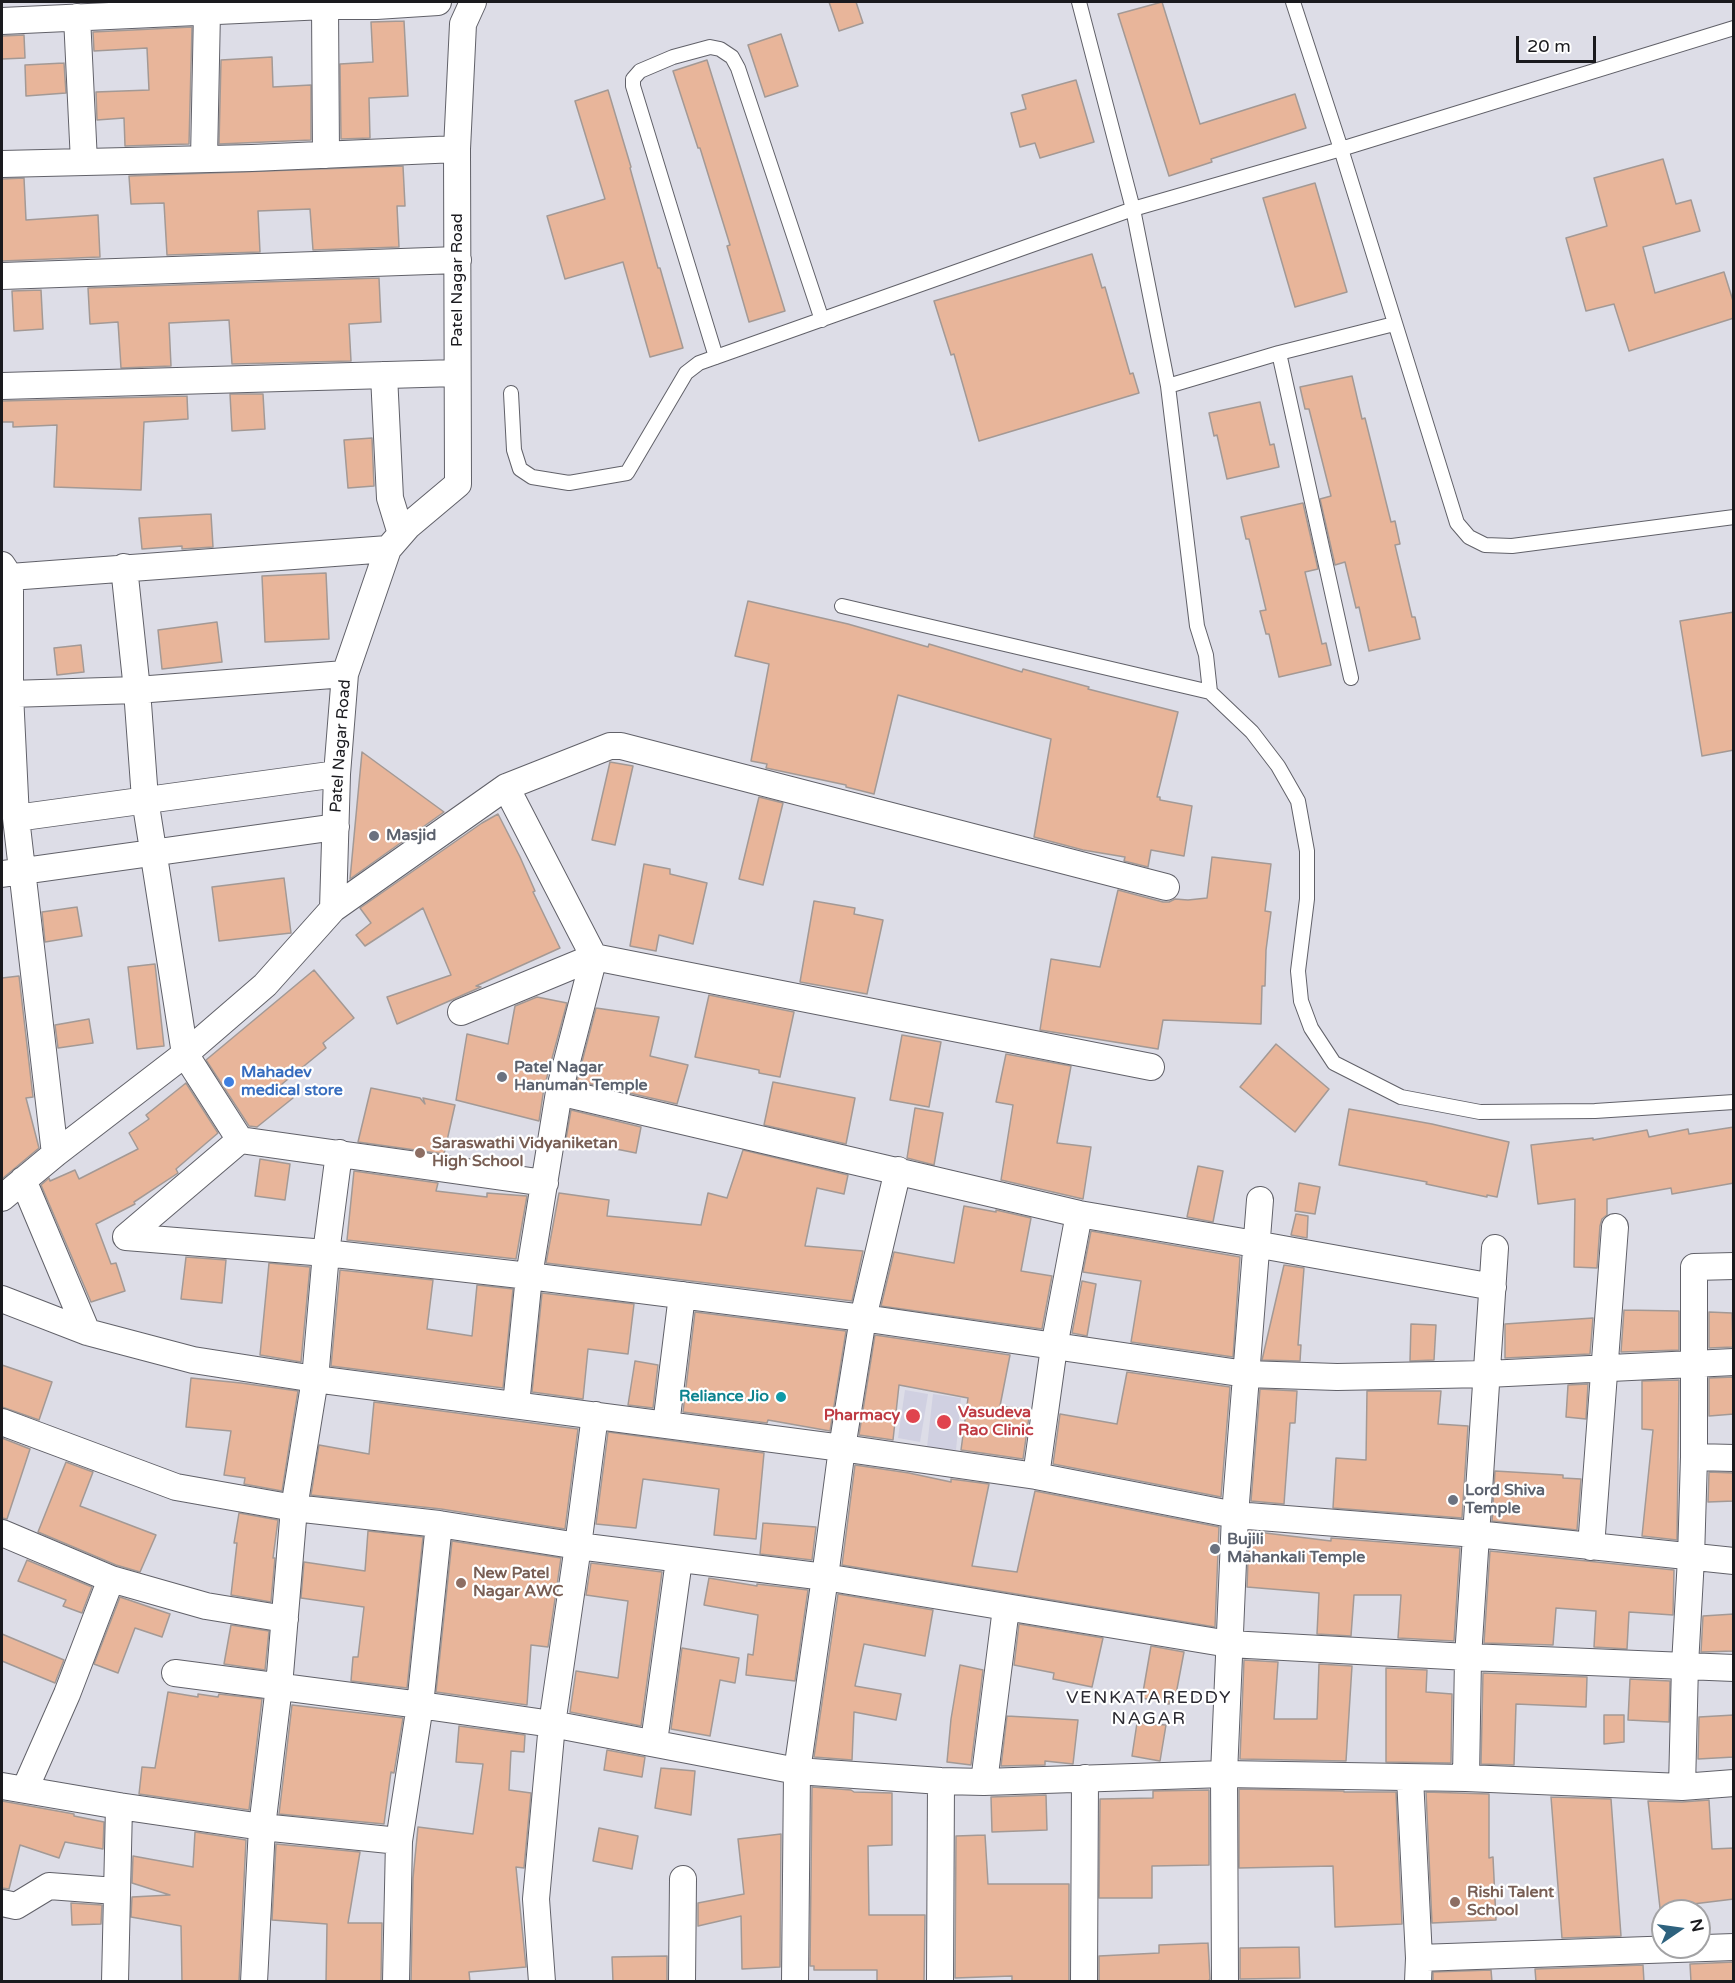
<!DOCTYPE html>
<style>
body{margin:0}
#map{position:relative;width:1735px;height:1983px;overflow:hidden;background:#dddde7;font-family:"Varela Round",sans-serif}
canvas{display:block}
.frame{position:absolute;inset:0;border:3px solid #1a1a1e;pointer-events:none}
.north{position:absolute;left:1651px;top:1899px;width:60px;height:60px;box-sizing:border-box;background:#fff;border:2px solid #a3a3a5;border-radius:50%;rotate:77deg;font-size:16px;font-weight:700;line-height:24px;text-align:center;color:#1a1a1e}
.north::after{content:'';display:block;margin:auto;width:21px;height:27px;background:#2e627e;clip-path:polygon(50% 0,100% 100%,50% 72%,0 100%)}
.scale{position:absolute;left:1516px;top:36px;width:80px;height:27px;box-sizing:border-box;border:3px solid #1a1a1e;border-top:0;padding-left:8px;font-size:18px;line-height:21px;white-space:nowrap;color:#1a1a1e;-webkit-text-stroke:4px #fff;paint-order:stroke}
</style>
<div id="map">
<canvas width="1735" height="1983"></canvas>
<div class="frame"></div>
<div class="north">N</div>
<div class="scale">20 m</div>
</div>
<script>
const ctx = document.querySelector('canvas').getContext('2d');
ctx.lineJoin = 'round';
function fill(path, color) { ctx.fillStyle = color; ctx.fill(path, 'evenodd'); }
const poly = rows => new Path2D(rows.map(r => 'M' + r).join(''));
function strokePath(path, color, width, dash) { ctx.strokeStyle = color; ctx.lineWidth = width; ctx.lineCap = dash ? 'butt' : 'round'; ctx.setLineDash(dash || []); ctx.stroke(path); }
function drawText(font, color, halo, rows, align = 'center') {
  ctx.font = font + ' "Varela Round",sans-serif'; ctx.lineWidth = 4.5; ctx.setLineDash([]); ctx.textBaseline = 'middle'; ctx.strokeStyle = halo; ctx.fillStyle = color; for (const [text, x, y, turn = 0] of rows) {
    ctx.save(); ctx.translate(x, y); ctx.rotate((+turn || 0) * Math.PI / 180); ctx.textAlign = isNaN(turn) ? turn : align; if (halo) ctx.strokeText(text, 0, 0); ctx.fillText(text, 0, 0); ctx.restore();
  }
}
fill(poly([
 [905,1390,928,1394,920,1442,898,1438],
 [933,1394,961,1398,956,1450,927,1447]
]), '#d0d0e1');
const building = poly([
 [829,2,856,2,863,23,839,31,829,2],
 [1162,2,1200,124,1295,94,1306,128,1211,159,1212,162,1169,176,1118,14,1162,2],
 [404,21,408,96,369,98,370,138,341,139,340,64,373,62,371,22,404,21],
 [192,27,189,144,125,146,124,118,97,120,96,92,149,90,147,48,94,51,93,32,192,27],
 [781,34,798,86,765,97,748,45,781,34],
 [24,35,25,58,2,59,2,36,24,35],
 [272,57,273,87,311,85,311,140,219,144,221,60,272,57],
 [707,60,785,311,749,322,727,246,730,245,700,148,698,148,673,71,707,60],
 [64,63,66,93,26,96,25,65,64,63],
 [1076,80,1094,142,1040,158,1035,143,1020,147,1011,113,1026,109,1022,95,1076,80],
 [608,90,631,167,630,168,658,268,660,268,683,348,650,357,623,262,565,279,547,216,605,199,575,101,608,90],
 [1663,159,1676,204,1691,200,1700,231,1643,247,1655,293,1724,272,1734,304,1734,318,1629,351,1614,304,1586,311,1566,238,1607,226,1594,178,1663,159],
 [403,166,405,206,397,206,399,247,313,250,310,209,258,211,260,252,167,255,164,203,131,204,129,176,403,166],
 [24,178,26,220,98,215,100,257,2,261,2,179,24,178],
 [1315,183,1347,292,1295,307,1263,198,1315,183],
 [1092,254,1102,288,1105,287,1130,374,1133,373,1139,393,979,441,954,354,951,355,934,301,1092,254],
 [379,278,381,322,349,324,351,361,232,364,229,320,169,323,171,366,121,368,118,322,90,324,88,288,379,278],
 [41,290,43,329,14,331,12,291,41,290],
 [1352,376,1362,419,1365,418,1391,522,1395,521,1400,544,1395,545,1412,617,1415,617,1420,639,1369,651,1359,607,1356,608,1345,562,1335,565,1320,499,1331,496,1309,409,1305,409,1300,387,1352,376],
 [230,394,263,394,265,429,232,431,230,394],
 [187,396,188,419,144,422,141,490,54,487,57,425,13,427,13,422,2,422,2,401,187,396],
 [1260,402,1270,445,1274,444,1279,467,1227,479,1217,435,1214,436,1209,413,1260,402],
 [372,438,374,486,348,488,344,440,372,438],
 [1303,503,1318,569,1305,572,1322,644,1326,643,1331,665,1279,677,1269,634,1266,634,1260,611,1266,610,1249,539,1246,539,1241,517,1303,503],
 [211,514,213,547,182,549,182,546,142,549,139,518,211,514],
 [326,573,329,639,265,642,262,576,326,573],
 [748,601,848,624,928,647,929,644,1022,672,1023,669,1089,687,1088,689,1178,712,1157,797,1160,797,1160,800,1192,806,1184,856,1151,850,1148,867,1124,861,1125,857,1083,850,1034,837,1051,739,898,695,874,794,846,787,846,785,766,768,767,764,751,761,769,664,735,656,748,601],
 [1734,612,1734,750,1702,756,1680,621,1734,612],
 [217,622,222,662,162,669,158,630,217,622],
 [81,645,84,672,57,675,54,648,81,645],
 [362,752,444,812,350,879,362,752],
 [610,762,633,766,615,845,592,840,610,762],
 [759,797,783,803,763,885,739,879,759,797],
 [498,814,520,857,535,891,533,892,560,948,476,986,481,987,397,1024,387,997,451,975,423,908,365,946,356,935,371,923,360,908,482,823,498,814],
 [1212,857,1271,864,1265,911,1271,912,1266,950,1265,986,1262,986,1261,1024,1163,1020,1158,1049,1040,1030,1051,959,1100,967,1118,890,1163,902,1169,902,1175,899,1188,900,1207,898,1212,857],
 [644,864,670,869,670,874,707,883,693,944,659,935,656,951,630,946,644,864],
 [284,878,291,933,219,941,212,887,284,878],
 [814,901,855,908,854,914,883,920,867,994,800,982,814,901],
 [77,907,82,936,45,942,42,912,77,907],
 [155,964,164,1046,137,1049,128,967,155,964],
 [314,970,354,1018,323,1043,326,1048,282,1084,293,1098,257,1127,249,1126,206,1060,314,970],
 [19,976,33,1097,26,1098,39,1148,2,1179,2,978,19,976],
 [709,995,794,1012,780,1077,759,1073,759,1070,695,1057,709,995],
 [537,997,567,1003,544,1088,539,1121,456,1100,467,1034,508,1044,515,1006,537,997],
 [596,1008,659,1017,650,1056,688,1065,677,1104,577,1081,596,1008],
 [89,1019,93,1043,58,1048,55,1025,89,1019],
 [902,1035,941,1042,929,1107,890,1100,902,1035],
 [1276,1044,1329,1089,1295,1132,1240,1087,1276,1044],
 [1006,1054,1071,1066,1057,1143,1091,1147,1083,1199,1001,1180,1013,1105,996,1102,1006,1054],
 [773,1082,855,1098,846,1144,764,1125,773,1082],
 [186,1083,218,1133,176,1169,178,1173,175,1175,134,1202,135,1204,96,1224,111,1264,116,1263,125,1291,91,1302,41,1185,49,1178,50,1181,75,1170,79,1179,138,1149,129,1133,149,1119,146,1115,186,1083],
 [371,1088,420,1098,425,1104,423,1098,455,1105,444,1154,358,1142,371,1088],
 [915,1108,943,1113,934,1165,907,1158,915,1108],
 [1349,1109,1432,1124,1509,1142,1497,1197,1487,1195,1487,1197,1426,1184,1427,1182,1339,1165,1349,1109],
 [571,1110,641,1127,636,1153,566,1139,571,1110],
 [1734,1127,1734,1183,1672,1194,1671,1188,1607,1199,1607,1215,1602,1219,1600,1226,1597,1268,1574,1267,1575,1199,1538,1204,1531,1145,1593,1138,1593,1140,1647,1130,1649,1137,1688,1129,1689,1134,1734,1127],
 [743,1150,848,1175,844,1194,817,1188,805,1246,863,1251,852,1301,546,1263,559,1193,609,1200,607,1216,701,1225,708,1193,727,1198,743,1150],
 [260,1159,290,1164,285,1200,255,1196,260,1159],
 [1198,1166,1223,1171,1213,1222,1187,1217,1198,1166],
 [354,1171,438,1183,436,1191,487,1197,487,1193,527,1196,516,1259,347,1240,354,1171],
 [1299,1183,1320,1187,1315,1214,1295,1211,1299,1183],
 [964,1206,996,1212,996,1210,1031,1218,1021,1271,1052,1276,1042,1329,881,1306,894,1252,954,1263,964,1206],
 [1296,1214,1308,1216,1307,1238,1291,1235,1296,1214],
 [1091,1231,1240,1257,1233,1357,1131,1342,1141,1281,1083,1272,1091,1231],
 [186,1257,226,1260,222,1303,181,1299,186,1257],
 [269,1263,310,1267,301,1362,260,1355,269,1263],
 [1284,1265,1304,1268,1298,1345,1301,1345,1300,1361,1262,1360,1284,1265],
 [340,1270,433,1280,427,1329,472,1336,477,1285,513,1289,503,1388,331,1366,340,1270],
 [1082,1281,1096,1284,1087,1336,1072,1333,1082,1281],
 [542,1293,634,1304,628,1354,588,1349,583,1399,532,1392,542,1293],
 [1624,1310,1679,1311,1679,1350,1621,1352,1624,1310],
 [695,1312,846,1331,830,1431,768,1420,767,1423,683,1412,695,1312],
 [1709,1312,1732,1313,1733,1347,1709,1348,1709,1312],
 [1593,1318,1590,1354,1505,1358,1505,1324,1593,1318],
 [1411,1324,1436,1325,1434,1360,1410,1361,1411,1324],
 [875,1335,1010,1355,1000,1406,1030,1410,1023,1459,961,1450,968,1398,899,1385,893,1440,859,1435,875,1335],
 [635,1361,658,1365,653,1408,628,1405,635,1361],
 [2,1365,52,1382,39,1420,2,1407,2,1365],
 [1127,1372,1230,1387,1221,1497,1053,1464,1060,1414,1117,1424,1127,1372],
 [1734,1377,1734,1414,1709,1416,1709,1378,1734,1377],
 [191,1378,241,1383,298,1391,282,1491,244,1484,245,1478,224,1475,231,1431,186,1427,191,1378],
 [1679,1380,1677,1540,1642,1536,1653,1430,1642,1429,1642,1381,1679,1380],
 [1588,1384,1586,1419,1566,1417,1568,1385,1588,1384],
 [1260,1389,1297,1391,1295,1423,1290,1423,1284,1504,1251,1501,1260,1389],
 [1367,1391,1441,1391,1438,1424,1468,1426,1462,1518,1333,1508,1336,1458,1366,1460,1367,1391],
 [374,1402,578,1429,565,1529,441,1509,311,1495,319,1445,369,1454,374,1402],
 [608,1432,764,1453,756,1539,714,1535,719,1489,643,1479,636,1528,596,1524,608,1432],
 [2,1438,30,1449,7,1519,2,1518,2,1438],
 [66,1462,93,1472,80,1506,156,1535,140,1572,116,1565,38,1532,66,1462],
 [855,1465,909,1473,951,1482,951,1479,989,1484,972,1566,1017,1572,1035,1491,1219,1527,1215,1627,842,1565,855,1465],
 [1495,1471,1563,1475,1563,1478,1581,1479,1577,1530,1492,1521,1495,1471],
 [1709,1472,1734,1473,1734,1501,1708,1502,1709,1472],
 [239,1513,278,1520,273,1558,275,1558,271,1602,231,1595,237,1543,234,1543,239,1513],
 [763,1523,816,1527,812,1560,760,1554,763,1523],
 [368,1531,423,1537,407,1688,351,1681,353,1657,358,1657,364,1607,301,1598,304,1562,365,1571,368,1531],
 [1249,1531,1331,1541,1331,1538,1460,1548,1454,1641,1398,1638,1401,1595,1354,1595,1351,1636,1317,1634,1319,1593,1247,1587,1249,1531],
 [452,1541,561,1558,548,1647,531,1645,527,1705,436,1692,452,1541],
 [1490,1551,1674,1570,1673,1615,1629,1612,1627,1649,1594,1647,1596,1611,1556,1608,1553,1645,1484,1643,1490,1551],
 [27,1560,92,1587,82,1613,63,1606,66,1600,18,1581,27,1560],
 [591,1563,662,1572,641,1726,570,1712,576,1671,618,1678,628,1601,586,1595,591,1563],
 [709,1578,757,1586,757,1584,808,1590,795,1681,746,1675,748,1654,753,1655,758,1615,704,1605,709,1578],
 [838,1594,933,1610,925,1656,864,1644,855,1686,901,1694,896,1720,854,1712,852,1760,814,1757,838,1594],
 [120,1597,170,1614,162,1637,135,1628,118,1673,94,1664,120,1597],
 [1734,1614,1734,1651,1701,1652,1703,1616,1734,1614],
 [1019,1624,1103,1638,1092,1687,1053,1679,1054,1673,1014,1665,1019,1624],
 [231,1625,269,1631,265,1670,224,1664,231,1625],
 [2,1634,64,1660,55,1683,2,1661,2,1634],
 [1151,1646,1184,1652,1176,1694,1171,1693,1169,1704,1142,1698,1151,1646],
 [682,1648,739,1658,735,1683,720,1680,710,1736,671,1729,682,1648],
 [1244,1660,1278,1662,1274,1719,1317,1719,1319,1664,1352,1666,1346,1761,1240,1759,1244,1660],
 [960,1665,983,1670,971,1765,947,1762,951,1719,960,1665],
 [1386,1668,1427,1670,1426,1692,1452,1694,1451,1763,1386,1762,1386,1668],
 [1483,1673,1587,1677,1586,1707,1516,1704,1514,1765,1481,1764,1483,1673],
 [1630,1679,1670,1681,1669,1722,1628,1720,1630,1679],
 [168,1692,198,1697,198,1694,218,1697,219,1694,262,1699,249,1810,139,1794,142,1767,155,1768,168,1692],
 [292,1705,403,1718,394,1773,391,1772,384,1824,279,1814,292,1705],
 [1604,1715,1624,1715,1624,1742,1604,1744,1604,1715],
 [1734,1715,1734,1757,1698,1759,1699,1717,1734,1715],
 [1007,1716,1078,1720,1073,1764,1045,1761,1045,1765,1001,1766,1007,1716],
 [1137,1723,1166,1725,1160,1761,1132,1756,1137,1723],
 [459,1726,525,1735,524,1752,511,1751,509,1790,531,1793,524,1868,516,1867,526,1967,469,1972,470,1982,411,1982,413,1878,418,1827,473,1834,483,1764,456,1762,459,1726],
 [607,1750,645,1757,642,1777,604,1770,607,1750],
 [661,1768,695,1771,691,1815,655,1808,661,1768],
 [812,1787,851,1790,854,1792,892,1793,892,1845,868,1846,869,1915,925,1915,924,1982,877,1982,877,1970,814,1970,814,1966,810,1966,812,1787],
 [1239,1789,1344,1791,1344,1792,1396,1792,1402,1924,1335,1927,1333,1866,1239,1868,1239,1789],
 [1209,1790,1209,1865,1152,1866,1152,1898,1099,1898,1100,1799,1153,1798,1153,1791,1209,1790],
 [1426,1792,1489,1794,1489,1858,1493,1857,1496,1920,1432,1923,1426,1792],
 [1046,1795,1047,1830,992,1832,991,1797,1046,1795],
 [1551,1797,1611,1799,1621,1936,1562,1938,1551,1797],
 [1709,1800,1712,1849,1734,1848,1734,1899,1660,1908,1648,1801,1682,1802,1709,1800],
 [2,1801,74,1814,74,1816,104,1822,103,1849,65,1842,59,1858,20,1845,9,1889,2,1888,2,1801],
 [599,1828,638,1836,632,1869,593,1861,599,1828],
 [195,1832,246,1840,239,1982,182,1982,181,1926,131,1917,132,1897,170,1895,132,1883,133,1856,193,1867,195,1832],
 [781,1834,780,1967,742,1969,741,1916,698,1926,698,1903,744,1894,738,1839,781,1834],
 [985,1835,988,1884,1069,1884,1069,1982,1012,1982,1012,1976,955,1978,956,1836,985,1835],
 [276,1844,360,1852,348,1923,382,1923,381,1982,326,1982,327,1924,272,1920,276,1844],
 [71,1903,102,1905,101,1924,72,1925,71,1903],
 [1208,1943,1210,1979,1208,1982,1099,1982,1099,1956,1159,1953,1159,1945,1208,1943],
 [1299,1947,1300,1978,1240,1979,1240,1948,1299,1947],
 [667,1956,667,1982,613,1982,612,1957,667,1956],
 [1734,1962,1734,1982,1691,1982,1690,1964,1734,1962],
 [1643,1965,1644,1982,1536,1982,1535,1969,1643,1965],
 [1491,1970,1492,1982,1433,1982,1433,1972,1491,1970]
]);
fill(building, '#e8b59a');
strokePath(building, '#a39995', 1.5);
const service = poly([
 [1079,2,1133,209,1168,386,1197,626,1206,655,1210,692,1252,732,1278,766,1298,801,1307,851,1307,899,1298,971,1301,1001,1311,1028,1334,1063,1401,1097,1480,1112,1595,1111,1734,1102],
 [1293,2,1341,149,1457,523,1469,537,1485,545,1512,546,1734,517],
 [1279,353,1351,678],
 [716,357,633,86,633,79,640,71,673,57,710,47,720,49,732,57,738,68,822,320],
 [1168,386,1279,353,1394,324],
 [511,393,514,450,520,469,532,477,569,483,627,473,686,373,699,363,1133,209,1341,149,1734,28],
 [842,606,1210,692]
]);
const minor = poly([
 [325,6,326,155],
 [77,17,84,162],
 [2,21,325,6,376,6,438,2],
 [204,159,207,11],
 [2,164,252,158,457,149],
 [2,276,458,260],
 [384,375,390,498,401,534],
 [2,386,457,373],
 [2,565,10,577,10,694,16,818,55,1154],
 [124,567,137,690,145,799,185,1054,240,1140,545,1183],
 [10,577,388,549],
 [10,694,137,690,345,674],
 [506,787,594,957,559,1092,529,1276,516,1405],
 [16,818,337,774],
 [2,874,336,827],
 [333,909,506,787,610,746,621,746,1166,887],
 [461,1012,594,957,1151,1067],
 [559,1092,1079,1214,1255,1244,1493,1287],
 [240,1140,126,1237,326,1253,529,1276,863,1318,1246,1374,1337,1377,1487,1374,1734,1362],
 [23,1180,87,1332],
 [2,1198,55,1154,185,1054,265,985,333,909,337,774,345,674,388,549,408,526,458,484,457,149,463,24,473,2],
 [2,1299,87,1332,193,1360,315,1379,842,1448,1036,1476,1235,1515,1476,1534,1734,1561],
 [2,1422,176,1487,294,1508,439,1524,578,1546,825,1577,1229,1644,1468,1657,1734,1668],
 [666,1425,682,1295],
 [1694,1457,1734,1458],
 [1036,1476,1054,1347,1079,1214],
 [2,1533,111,1579,206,1606,285,1619],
 [1591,1547,1615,1227],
 [175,1673,420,1705,552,1724,797,1771,941,1781,984,1782,1224,1774,1466,1778,1682,1787,1734,1783],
 [654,1742,679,1560],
 [1410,1778,1419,1958,1418,1982],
 [1466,1778,1468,1657,1495,1248],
 [984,1782,1006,1608],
 [2,1786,119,1806,262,1827,399,1841],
 [1682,1787,1685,1665,1691,1558,1694,1457,1694,1267,1734,1266],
 [25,1789,67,1694,111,1579],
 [2,1903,16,1906,49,1886,116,1891],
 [1419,1958,1734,1947],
 [115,1982,119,1806],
 [254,1982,262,1827,279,1686,294,1508,315,1379,326,1253,339,1153],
 [396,1982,399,1841,420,1705,439,1524],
 [542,1982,536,1899,552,1724,578,1546,595,1415],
 [682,1982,683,1879],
 [795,1982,797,1771,825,1577,842,1448,863,1318,898,1170],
 [940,1982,941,1781],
 [1084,1982,1085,1778],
 [1225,1982,1224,1774,1235,1515,1260,1200]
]);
strokePath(service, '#616169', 16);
strokePath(minor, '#616169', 28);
strokePath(service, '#fff', 14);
strokePath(minor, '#fff', 26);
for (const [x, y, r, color] of [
 [374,836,6,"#6b7280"],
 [502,1077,6,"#6b7280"],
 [229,1082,6,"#3f7fe0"],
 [420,1153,6,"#8d6e63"],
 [781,1397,6,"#0f9aa8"],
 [913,1416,8,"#e0444e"],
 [944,1422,8,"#e0444e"],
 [1453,1500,6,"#6b7280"],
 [1215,1549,6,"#6b7280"],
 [461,1583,6,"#8d6e63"],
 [1455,1902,6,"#8d6e63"]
]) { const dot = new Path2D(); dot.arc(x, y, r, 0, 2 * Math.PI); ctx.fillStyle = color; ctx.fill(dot); strokePath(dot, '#fff', 2); }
drawText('16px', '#1a1a1e', '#fff', [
 ["Patel Nagar Road",458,280,-90],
 ["Patel Nagar Road",341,746,-86]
]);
drawText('bold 16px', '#5b616d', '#fff', [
 ["Masjid",386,836],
 ["Patel Nagar",514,1068],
 ["Hanuman Temple",514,1086],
 ["Lord Shiva",1465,1491],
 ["Temple",1465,1509],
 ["Bujili",1227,1540],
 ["Mahankali Temple",1227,1558]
], 'left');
drawText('bold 16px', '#366cbe', '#fff', [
 ["Mahadev",241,1073],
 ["medical store",241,1091]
], 'left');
drawText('bold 16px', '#785e54', '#fff', [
 ["Saraswathi Vidyaniketan",432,1144],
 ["High School",432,1162],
 ["New Patel",473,1574],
 ["Nagar AWC",473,1592],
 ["Rishi Talent",1467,1893],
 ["School",1467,1911]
], 'left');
drawText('bold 16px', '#0d838f', '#fff', [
 ["Reliance Jio",769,1397]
], 'right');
drawText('bold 16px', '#be3a42', '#fff', [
 ["Vasudeva",958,1413],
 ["Rao Clinic",958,1431],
 ["Pharmacy",900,1416,"right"]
], 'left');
ctx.letterSpacing = '1.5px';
drawText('18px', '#2a2931', '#fff', [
 ["VENKATAREDDY",1149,1698],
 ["NAGAR",1149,1719]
]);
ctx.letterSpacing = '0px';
</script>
